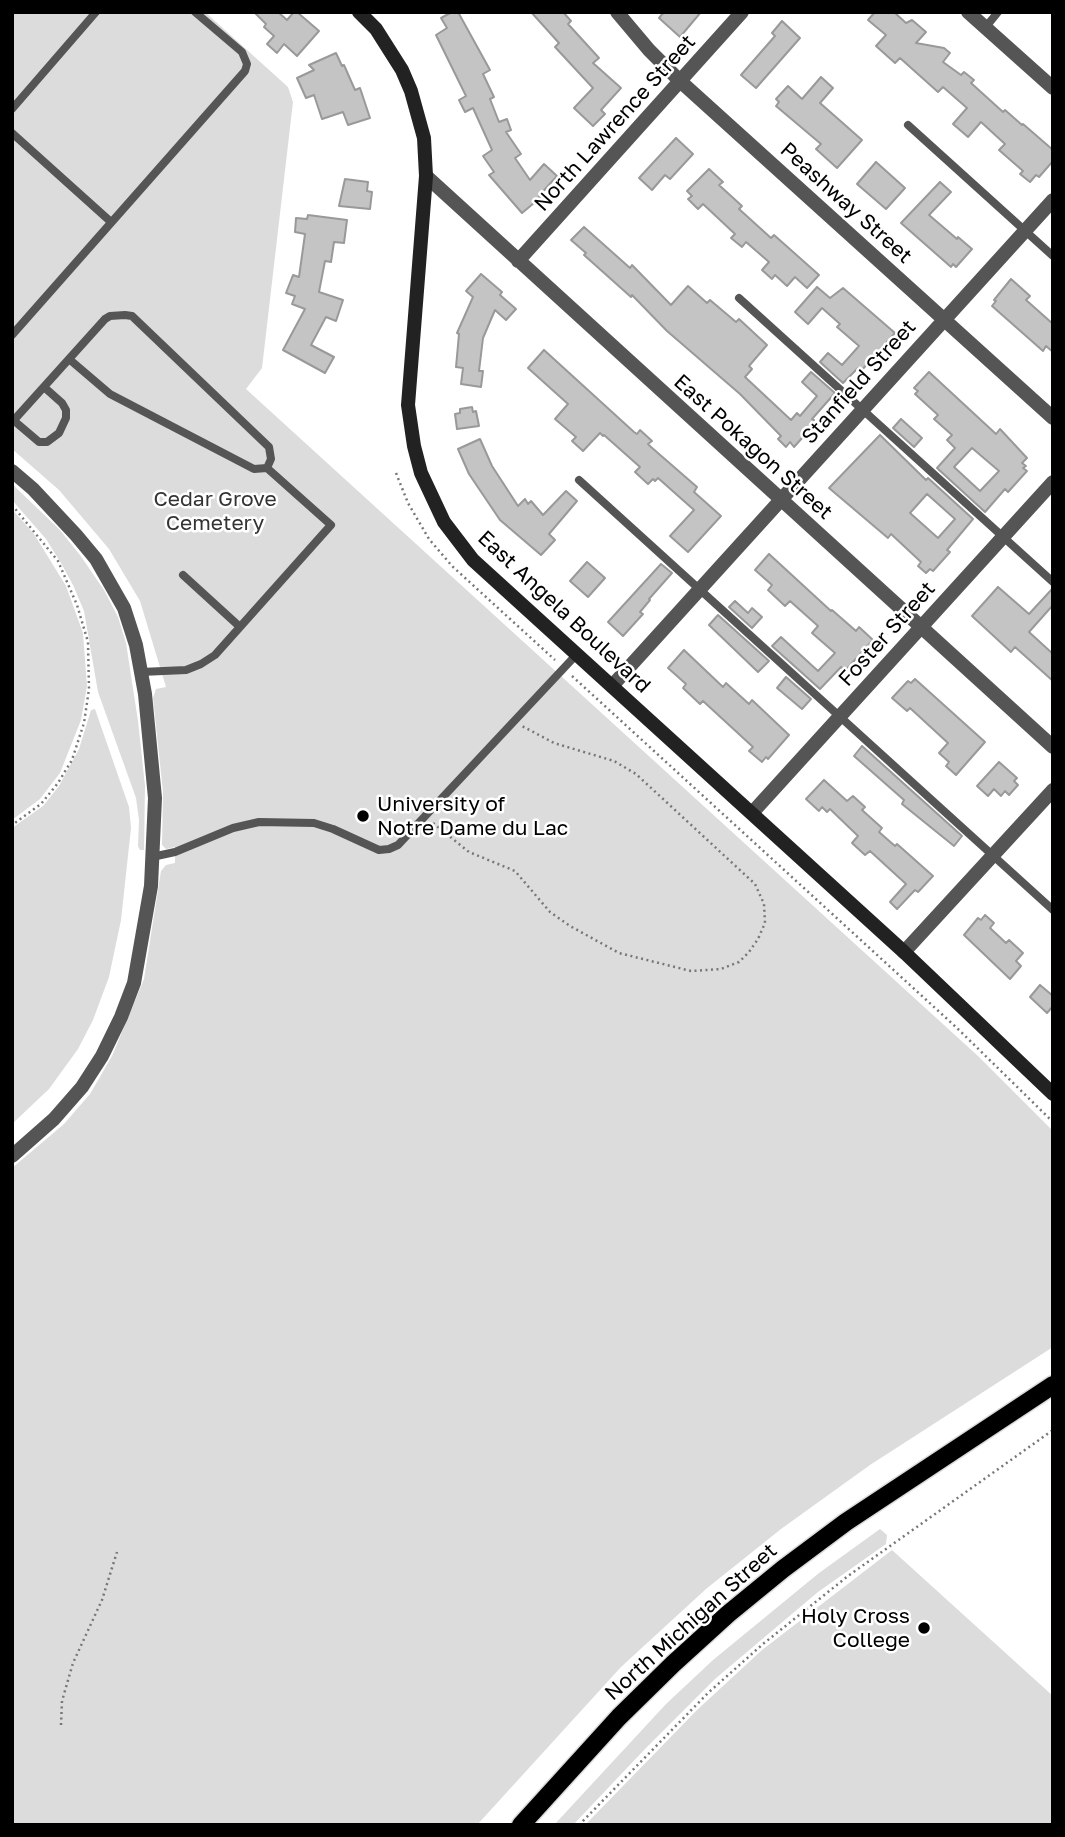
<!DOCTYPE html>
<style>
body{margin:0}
#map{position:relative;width:1065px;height:1837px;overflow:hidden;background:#fff;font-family:"Golos Text",sans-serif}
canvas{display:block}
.frame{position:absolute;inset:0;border:14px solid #000;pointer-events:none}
</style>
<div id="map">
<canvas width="1065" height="1837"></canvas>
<div class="frame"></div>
</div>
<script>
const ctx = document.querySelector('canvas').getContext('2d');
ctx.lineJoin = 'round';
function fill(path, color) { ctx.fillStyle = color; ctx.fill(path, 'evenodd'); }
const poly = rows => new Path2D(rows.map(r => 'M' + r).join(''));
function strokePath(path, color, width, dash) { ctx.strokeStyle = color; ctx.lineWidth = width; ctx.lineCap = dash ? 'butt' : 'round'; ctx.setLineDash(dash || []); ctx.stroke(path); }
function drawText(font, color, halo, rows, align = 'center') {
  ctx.font = font + ' "Golos Text",sans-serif'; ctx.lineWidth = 5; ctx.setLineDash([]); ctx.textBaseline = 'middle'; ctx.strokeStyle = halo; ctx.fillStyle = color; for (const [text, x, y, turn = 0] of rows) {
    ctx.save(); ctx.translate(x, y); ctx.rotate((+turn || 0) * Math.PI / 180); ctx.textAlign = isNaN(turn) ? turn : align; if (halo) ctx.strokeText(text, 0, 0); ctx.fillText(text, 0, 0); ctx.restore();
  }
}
fill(poly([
 [12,12,205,12,288,87,293,102,262,368,246,389,978,1056,1053,1131,1053,1347,870,1465,781,1529,706,1589,621,1667,477,1825,12,1825,12,1168,64,1124,90,1094,112,1056,144,979,161,871,166,865,175,863,175,847,166,849,162,845,163,792,153,698,156,689,166,687,140,601,109,549,59,490,12,449],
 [12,484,59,529,80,555,104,590,118,617,126,643,138,721,145,786,144,850,140,850,138,846,139,820,136,798,98,692,84,611,73,585,61,563,46,539,12,500],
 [12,509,34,534,66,586,83,633,87,686,81,720,60,773,40,799,12,820],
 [95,709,129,807,131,828,121,920,109,977,93,1020,78,1049,49,1089,12,1124,12,828,43,806,59,786,79,749,91,710],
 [880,1529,887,1535,886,1544,818,1592,715,1679,645,1749,573,1825,554,1825,666,1704,713,1660,819,1573],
 [892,1550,1053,1696,1053,1822,1050,1825,585,1825,697,1710,762,1650]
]), '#dcdcdc');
const building = poly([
 [254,12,278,12,287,20,294,12,297,12,319,31,297,56,284,44,277,53,267,44,274,36,264,27,266,24,254,12],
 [452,12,458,12,490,70,483,74,494,97,490,99,499,122,507,119,511,130,506,132,521,154,515,158,530,180,544,164,557,176,539,196,540,198,522,213,489,175,494,172,483,156,492,150,473,108,465,112,459,100,466,96,436,35,447,28,441,18,452,12],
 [531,12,563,12,571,21,568,24,599,58,593,63,621,88,601,110,605,114,593,126,574,108,593,88,555,47,559,43,531,12],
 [664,12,701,12,680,37,659,18,664,12],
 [875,12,894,12,906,23,912,20,926,32,916,43,944,48,950,53,943,62,961,75,964,72,974,80,971,83,1003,112,1005,110,1022,125,1023,124,1053,150,1053,161,1039,177,1036,175,1030,182,1020,174,1023,171,999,150,1005,144,981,122,968,137,953,124,967,108,943,87,938,92,900,58,895,63,876,46,886,35,868,20,875,12],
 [782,21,800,38,756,88,741,75,775,36,772,33,782,21],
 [336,53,342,66,344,65,355,90,360,88,370,118,348,125,343,112,322,119,314,95,306,98,297,78,314,70,309,65,336,53],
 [821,77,833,88,820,103,862,140,837,168,816,149,821,144,776,106,779,102,776,99,788,86,802,99,821,77],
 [676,138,693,154,670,179,665,175,652,190,639,178,676,138],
 [876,162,905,188,886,209,857,184,876,162],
 [709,169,723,182,719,185,742,206,739,209,771,238,774,235,819,275,807,288,795,277,787,286,775,275,772,279,762,270,769,262,746,242,742,247,731,238,735,234,703,204,698,209,688,199,692,196,687,191,709,169],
 [345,179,368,182,367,191,372,192,370,209,339,206,345,179],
 [940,182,951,192,929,215,957,239,958,237,972,249,956,267,953,264,951,267,901,223,940,182],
 [308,215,347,220,344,243,334,242,331,262,325,261,319,292,343,300,336,321,326,317,311,345,334,357,325,373,283,350,305,309,292,304,295,296,286,293,293,275,299,277,305,234,295,232,296,218,307,219,308,215],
 [584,227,630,268,632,265,671,305,688,286,707,303,710,300,736,322,739,319,767,345,749,366,752,369,745,377,791,420,797,413,800,416,817,396,802,382,811,372,835,393,812,419,814,420,810,425,812,427,794,447,790,442,786,447,778,439,781,436,740,394,667,331,632,295,631,297,584,255,586,253,571,240,584,227],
 [481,274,502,292,500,295,516,309,506,320,495,310,483,338,479,371,483,371,481,387,461,384,463,368,456,367,459,334,457,333,473,297,466,291,481,274],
 [1011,279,1030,296,1026,300,1053,324,1053,352,1046,346,1043,351,992,306,996,301,994,300,1011,279],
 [817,287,830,298,843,288,895,333,861,371,858,368,843,383,820,362,828,353,842,365,859,346,837,327,840,324,822,308,808,324,795,312,817,287],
 [544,350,634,432,637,434,640,430,652,441,648,444,651,447,697,487,694,492,721,516,688,552,670,536,694,510,658,478,655,481,653,479,648,484,635,472,640,467,604,435,603,436,600,433,583,451,572,441,576,437,555,419,568,404,528,368,544,350],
 [929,372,996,434,1000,429,1027,458,1022,463,1026,466,1023,468,1027,471,1008,492,1005,489,985,512,937,468,955,448,947,440,952,435,934,419,938,415,915,394,918,391,914,388,929,372],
 [972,448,999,471,980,491,954,467,972,448],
 [472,407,473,412,476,411,479,426,457,429,455,414,460,413,460,409,472,407],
 [901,419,922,438,914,447,893,428,901,419],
 [880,435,926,480,928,478,973,519,947,550,950,552,933,571,930,569,926,573,918,566,921,562,891,534,888,538,829,488,880,435],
 [927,494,955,519,938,538,910,513,927,494],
 [480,439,492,466,518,506,525,499,528,504,531,501,543,515,566,491,577,501,549,534,555,540,541,555,500,520,469,474,458,449,480,439],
 [769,554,831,611,832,610,856,631,859,627,873,640,845,671,841,667,820,689,772,646,781,637,818,671,835,653,812,633,818,626,790,601,785,606,768,590,772,585,755,570,769,554],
 [587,562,605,578,588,597,570,581,587,562],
 [661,564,672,573,649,599,650,600,640,612,643,614,623,636,608,622,661,564],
 [998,587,1029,614,1053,588,1053,605,1029,632,1053,654,1053,681,1015,647,1011,652,972,616,998,587],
 [735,601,748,613,752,608,762,617,752,628,729,607,735,601],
 [718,615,769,661,758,672,709,625,718,615],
 [684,650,723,687,726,683,749,704,752,700,789,735,768,759,766,757,762,762,749,751,753,747,703,701,700,704,683,688,686,684,668,668,684,650],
 [786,677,811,699,802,709,777,688,786,677],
 [915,679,985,742,956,775,946,766,949,762,939,753,948,743,910,708,907,711,892,698,908,681,911,683,915,679],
 [862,746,962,836,954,846,902,804,904,800,854,756,862,746],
 [999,762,1017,778,1014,781,1018,785,1009,795,1005,791,1001,796,994,789,988,796,977,786,999,762],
 [824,780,847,801,853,796,865,807,862,810,882,828,879,832,895,846,897,844,933,876,918,892,915,890,897,909,890,902,906,884,870,851,865,855,852,843,858,836,830,809,827,812,822,807,819,811,806,799,824,780],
 [985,915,994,923,990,928,1006,943,1009,940,1023,953,1016,961,1021,966,1010,979,964,935,978,918,981,920,985,915],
 [1040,985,1053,996,1053,1006,1047,1013,1030,997,1040,985]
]);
fill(building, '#c4c4c4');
strokePath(building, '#999', 2);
const primary = poly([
 [521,1825,619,1717,673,1664,728,1614,783,1569,846,1522,1053,1385]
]);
strokePath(primary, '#dbdbdb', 21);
strokePath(poly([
 [396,473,408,503,429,539,452,566,555,660],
 [12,505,58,561,77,605,88,642,89,689,84,723,72,760,58,783,41,804,12,825],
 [572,676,957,1028,1053,1122],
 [433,823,469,852,515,871,550,912,570,926,619,953,691,971,721,969,739,962,749,952,758,939,765,923,764,904,755,884,636,774,614,761,554,743,522,726],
 [61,1725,62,1701,73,1663,102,1600,117,1552],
 [579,1825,708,1693,763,1644,848,1576,1053,1430]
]), '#777', 2.5, [2, 3.5]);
strokePath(poly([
 [985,28,998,12],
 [12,109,96,12],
 [908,125,1053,256],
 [12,133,111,222],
 [739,298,1053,582],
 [12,335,245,71,247,64,242,52,195,12],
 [12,419,39,442,47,442,59,433,66,418,66,410,62,403,44,387],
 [14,420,105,319,110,316,125,315,132,316,269,447,271,459,267,468,254,469,110,394,69,359],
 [579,480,1053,910],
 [183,575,240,627],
 [141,672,186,670,201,664,215,655,331,525,267,468],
 [152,857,175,852,233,828,259,822,314,823,333,829,379,850,389,849,398,845,577,654]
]), '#555', 8);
strokePath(poly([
 [617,12,649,50,680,81,1053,418],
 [968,12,1053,88],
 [426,176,1053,747],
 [518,261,742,12],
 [12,471,33,489,76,535,96,559,124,608,136,645,145,694,155,798,151,886,134,983,121,1017,102,1056,82,1087,54,1119,12,1156],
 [612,686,1053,200],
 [752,813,1053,482],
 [904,952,1053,790]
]), '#555', 14);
strokePath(poly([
 [359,12,376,29,402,70,411,91,424,138,426,176,408,405,414,446,421,473,444,522,473,560,904,952,1053,1094]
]), '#222', 14);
strokePath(primary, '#000', 18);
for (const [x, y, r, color] of [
 [363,816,7,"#000"],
 [924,1628,7,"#000"]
]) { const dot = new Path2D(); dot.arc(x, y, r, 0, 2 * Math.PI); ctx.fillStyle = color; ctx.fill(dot); strokePath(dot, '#fff', 2.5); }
drawText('21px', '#000', '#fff', [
 ["North Lawrence Street",615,123,-48],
 ["Peashway Street",846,203,42],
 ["Stanfield Street",859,382,-48],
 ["East Pokagon Street",753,447,42],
 ["East Angela Boulevard",564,612,43],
 ["Foster Street",887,634,-48],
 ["North Michigan Street",691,1622,-42]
]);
drawText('21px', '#333', '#fff', [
 ["Cedar Grove",215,499],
 ["Cemetery",215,523]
]);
drawText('21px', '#000', '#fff', [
 ["University of",377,804],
 ["Notre Dame du Lac",377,828],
 ["Holy Cross",910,1616,"right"],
 ["College",910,1640,"right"]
], 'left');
</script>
